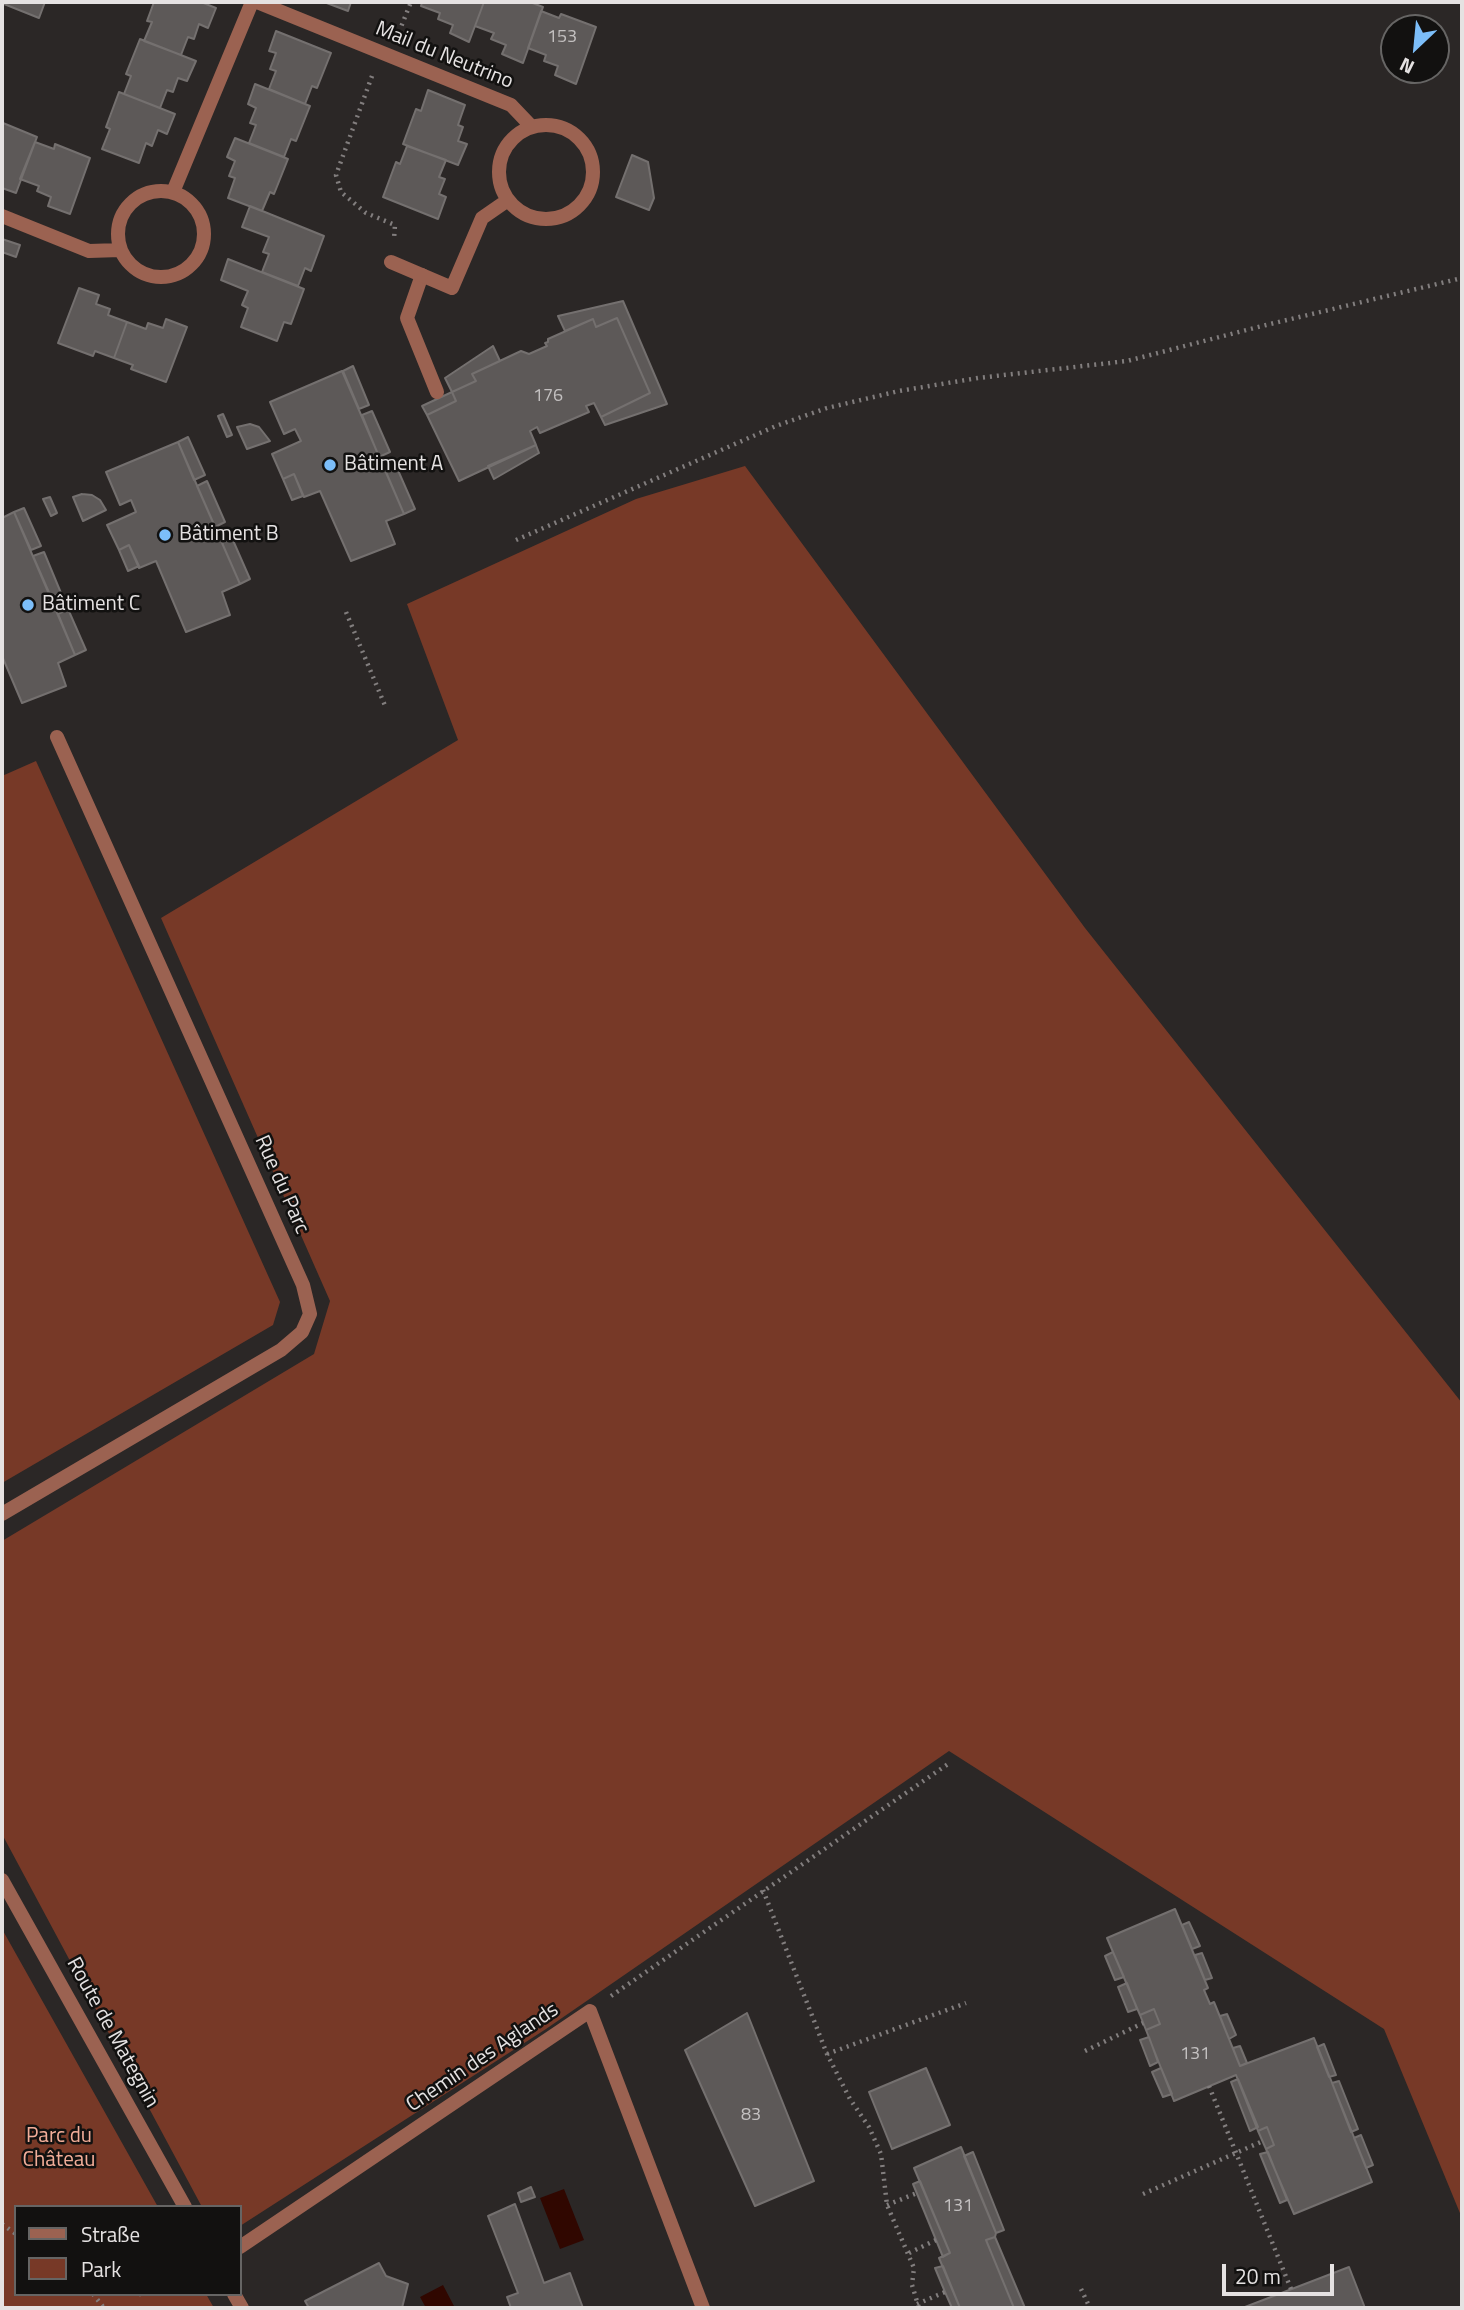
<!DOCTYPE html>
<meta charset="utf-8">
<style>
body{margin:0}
#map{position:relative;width:1464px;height:2310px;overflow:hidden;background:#2b2726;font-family:"Titillium Web",sans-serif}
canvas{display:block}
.frame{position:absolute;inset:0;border:4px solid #e5e2e2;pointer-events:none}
.legend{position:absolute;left:14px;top:2205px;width:228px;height:91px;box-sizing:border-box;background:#121110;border:2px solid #666564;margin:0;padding:9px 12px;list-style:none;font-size:21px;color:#e5e2e2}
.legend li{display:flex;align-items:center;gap:14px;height:35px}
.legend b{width:35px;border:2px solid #666564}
.north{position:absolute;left:1380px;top:14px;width:70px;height:70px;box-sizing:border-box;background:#121110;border:2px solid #666564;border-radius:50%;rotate:206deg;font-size:19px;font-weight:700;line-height:28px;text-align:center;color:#e5e2e2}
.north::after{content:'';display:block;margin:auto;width:24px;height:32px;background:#7cbef9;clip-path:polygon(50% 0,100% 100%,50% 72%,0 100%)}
.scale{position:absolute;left:1222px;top:2264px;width:112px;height:32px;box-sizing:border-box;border:4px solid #e5e2e2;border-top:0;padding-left:9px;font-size:21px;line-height:24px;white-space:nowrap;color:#e5e2e2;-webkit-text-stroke:5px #121110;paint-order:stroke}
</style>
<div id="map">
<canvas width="1464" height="2310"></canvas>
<div class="frame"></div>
<ul class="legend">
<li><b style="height:9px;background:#9b6251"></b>Straße</li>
<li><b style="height:19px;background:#773927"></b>Park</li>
</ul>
<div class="north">N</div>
<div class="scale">20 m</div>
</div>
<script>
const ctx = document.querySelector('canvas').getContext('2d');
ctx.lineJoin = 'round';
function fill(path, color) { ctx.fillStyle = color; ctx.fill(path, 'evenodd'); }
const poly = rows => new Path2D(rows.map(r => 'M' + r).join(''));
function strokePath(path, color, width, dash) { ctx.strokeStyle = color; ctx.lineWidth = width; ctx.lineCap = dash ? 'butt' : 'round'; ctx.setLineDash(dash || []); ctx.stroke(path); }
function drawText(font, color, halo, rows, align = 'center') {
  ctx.font = font + ' "Titillium Web",sans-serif'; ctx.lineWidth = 5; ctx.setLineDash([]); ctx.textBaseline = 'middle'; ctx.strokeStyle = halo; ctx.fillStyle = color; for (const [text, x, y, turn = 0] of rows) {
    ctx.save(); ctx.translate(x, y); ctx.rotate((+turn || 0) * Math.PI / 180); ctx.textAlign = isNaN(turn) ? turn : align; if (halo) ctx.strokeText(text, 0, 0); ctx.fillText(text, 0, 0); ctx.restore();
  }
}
fill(poly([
 [745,466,1085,928,1462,1403,1462,2218,1384,2029,949,1751,546,2029,240,2226,240,2207,202,2207,2,1834,2,1541,314,1354,330,1301,161,918,458,740,407,604,636,499],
 [36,761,280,1302,273,1325,2,1483,2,776],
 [2,1929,158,2207,16,2207,16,2294,206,2294,214,2308,2,2308]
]), '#773927');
fill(poly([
 [564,2189,584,2240,560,2249,540,2198],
 [443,2285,455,2308,426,2308,420,2297]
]), '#300700');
const building = poly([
 [5,2,45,2,39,18,4,4,5,2],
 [154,2,201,2,216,8,208,28,199,24,194,39,188,37,181,55,144,41,152,22,147,21,154,2],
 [324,2,351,2,348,11,324,2],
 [422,2,484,2,469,42,450,33,453,25,438,19,440,13,421,6,422,2],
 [484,2,530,2,543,7,523,63,502,54,506,45,491,39,494,33,475,26,484,2],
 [541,11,559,18,561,14,596,27,576,84,555,75,558,66,544,61,546,55,528,48,541,11],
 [276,31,331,53,317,88,312,86,305,104,269,89,276,71,270,69,276,53,269,51,276,31],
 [140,39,196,61,187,81,178,78,173,92,167,90,160,108,124,94,131,76,126,74,140,39],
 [255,84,310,106,296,141,291,139,284,157,249,143,256,125,250,123,256,108,248,104,255,84],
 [428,90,465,105,458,125,463,127,458,141,467,144,458,165,403,144,416,109,421,111,428,90],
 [119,92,175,114,167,134,158,130,152,146,146,143,139,163,102,149,110,129,106,127,119,92],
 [3,123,37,137,16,193,2,188,3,123],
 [235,138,288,159,274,194,270,192,262,211,228,198,235,178,229,176,235,161,227,157,235,138],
 [35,142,54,149,55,144,90,158,70,214,48,206,51,197,37,191,39,186,20,179,35,142],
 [407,146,446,160,439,177,445,179,439,194,446,197,438,219,383,197,396,162,400,164,407,146],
 [632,155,648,162,654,198,649,210,616,197,632,155],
 [250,206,324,236,311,271,305,268,298,286,262,272,269,254,263,252,269,237,242,227,250,206],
 [2,239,20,245,16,257,2,252,2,239],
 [228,259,304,289,291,324,284,322,277,341,241,327,248,308,242,305,248,291,221,280,228,259],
 [79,288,99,295,96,304,110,309,108,315,127,322,114,358,95,351,93,356,58,343,79,288],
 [623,301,667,404,605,425,601,417,650,393,617,318,596,327,593,319,565,331,558,316,623,301],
 [617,318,650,393,601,417,594,403,586,406,589,412,540,433,537,427,530,431,536,445,459,481,427,415,456,401,452,392,476,381,472,374,521,351,529,354,547,346,545,343,548,342,548,339,593,319,596,327,617,318],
 [166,319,187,327,166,382,131,369,133,365,114,358,127,322,146,329,148,323,163,328,166,319],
 [493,346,500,361,472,374,476,381,452,392,445,378,493,346],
 [353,366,369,405,359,409,343,371,353,366],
 [342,371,404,514,386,521,395,544,351,561,320,491,304,497,294,474,283,479,272,454,301,441,295,429,284,434,270,402,342,371],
 [452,392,456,401,427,415,422,406,452,392],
 [372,411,390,452,379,457,362,415,372,411],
 [223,414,232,435,227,437,218,416,223,414],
 [250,424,259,427,270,441,247,449,237,427,250,424],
 [188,437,205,475,194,480,178,442,188,437],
 [178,442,240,584,222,592,230,615,186,632,156,561,139,568,129,545,119,550,107,525,136,512,131,500,120,505,106,472,178,442],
 [536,445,539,453,494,479,488,466,536,445],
 [397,468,415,509,404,514,386,472,397,468],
 [294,474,303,496,292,500,283,479,294,474],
 [207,481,225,522,215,527,197,486,207,481],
 [82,494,92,495,100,500,106,510,83,521,73,497,82,494],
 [50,497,57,513,51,516,43,499,50,497],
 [24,508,41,546,31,550,14,512,24,508],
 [14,512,75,655,58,663,66,686,22,703,2,656,2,518,14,512],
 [232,538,250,579,240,584,222,543,232,538],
 [129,545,139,566,128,571,119,550,129,545],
 [44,552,61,593,51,597,33,556,44,552],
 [68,609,86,650,75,655,58,614,68,609],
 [1175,1909,1208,1988,1204,1990,1210,2004,1214,2002,1240,2066,1314,2038,1372,2182,1294,2214,1266,2149,1274,2145,1267,2127,1258,2131,1236,2075,1174,2101,1146,2030,1160,2024,1154,2009,1140,2015,1107,1938,1175,1909],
 [1189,1922,1200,1946,1192,1949,1182,1925,1189,1922],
 [1113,1952,1124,1977,1115,1980,1105,1956,1113,1952],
 [1202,1953,1212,1978,1205,1980,1195,1955,1202,1953],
 [1127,1983,1137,2009,1128,2012,1118,1987,1127,1983],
 [1154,2009,1160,2024,1146,2030,1140,2015,1154,2009],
 [747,2013,814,2181,755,2206,685,2050,747,2013],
 [1227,2014,1236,2035,1229,2039,1220,2016,1227,2014],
 [1149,2037,1158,2062,1150,2066,1140,2040,1149,2037],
 [1324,2044,1336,2075,1329,2077,1317,2047,1324,2044],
 [1240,2046,1247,2063,1240,2066,1233,2048,1240,2046],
 [926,2068,950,2125,892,2149,869,2092,926,2068],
 [1161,2068,1172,2094,1163,2097,1152,2072,1161,2068],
 [1238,2079,1258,2127,1250,2131,1231,2082,1238,2079],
 [1339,2081,1358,2129,1351,2132,1332,2083,1339,2081],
 [1267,2127,1274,2145,1266,2149,1258,2131,1267,2127],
 [1361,2135,1373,2165,1366,2168,1354,2138,1361,2135],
 [961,2147,996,2233,995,2237,986,2240,1014,2308,960,2308,939,2258,950,2253,914,2168,961,2147],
 [973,2152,1004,2230,996,2233,964,2156,973,2152],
 [1268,2152,1287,2200,1280,2203,1260,2154,1268,2152],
 [920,2181,950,2253,943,2257,913,2184,920,2181],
 [531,2187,535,2197,521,2202,518,2193,531,2187],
 [515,2204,544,2283,570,2273,583,2308,511,2308,507,2297,518,2293,488,2216,515,2204],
 [995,2237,1025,2308,1014,2308,986,2240,995,2237],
 [379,2263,386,2276,408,2284,402,2308,309,2308,305,2301,379,2263],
 [943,2266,960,2308,952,2308,945,2292,935,2268,943,2266],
 [1349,2267,1365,2308,1246,2308,1245,2307,1349,2267]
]);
fill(building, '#5d5958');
strokePath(building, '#74706f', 2);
strokePath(poly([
 [399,32,411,2],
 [372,76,336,175,341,192,366,213,395,225,394,239],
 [516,540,776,426,827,408,899,391,978,378,1127,361,1262,326,1462,278],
 [346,612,386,708],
 [763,1890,827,2054,850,2099,869,2127,881,2154,887,2205,914,2268,912,2285,919,2308],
 [611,1996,948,1764],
 [1085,2051,1143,2023],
 [827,2054,966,2003],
 [1209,2086,1291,2289],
 [1143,2194,1263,2141],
 [887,2205,917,2193],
 [2,2224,16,2234],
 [909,2253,936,2240],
 [1081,2289,1090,2308],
 [93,2294,104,2308],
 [139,2294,144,2294],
 [917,2304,945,2292]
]), '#827e7e', 4.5, [2, 5]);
strokePath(poly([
 [422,275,407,318,437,392]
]), '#9b6251', 14);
strokePath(poly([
 [257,2,511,105,531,126],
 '499 172a47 47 0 1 1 94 0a47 47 0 1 1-94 0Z',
 '118 234a43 43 0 1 1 86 0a43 43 0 1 1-86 0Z',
 [173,192,252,2],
 [2,216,89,251,120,250],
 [391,262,452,288,482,218,508,200],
 [2,1514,281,1350,302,1332,310,1314,303,1285,57,737],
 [2,1880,185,2207],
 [240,2247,590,2011,703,2308],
 [234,2294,242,2308]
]), '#9b6251', 14);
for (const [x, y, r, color] of [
 [330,465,7,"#7cbef9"],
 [165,535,7,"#7cbef9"],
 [28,605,7,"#7cbef9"]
]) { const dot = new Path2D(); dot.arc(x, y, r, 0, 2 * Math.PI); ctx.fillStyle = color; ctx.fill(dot); strokePath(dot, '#121110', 2.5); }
drawText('18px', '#c3c0c0', null, [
 ["153",562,38],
 ["176",548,397],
 ["131",1195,2055],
 ["83",751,2116],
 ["131",958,2207]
]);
drawText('21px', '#e5e2e2', '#121110', [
 ["Mail du Neutrino",444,56,22],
 ["Rue du Parc",281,1185,66],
 ["Route de Mategnin",112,2033,61],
 ["Chemin des Aglands",483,2058,-34]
]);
drawText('21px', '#e5e2e2', '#121110', [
 ["Bâtiment A",344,465],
 ["Bâtiment B",179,535],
 ["Bâtiment C",42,605]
], 'left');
drawText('21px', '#f3ae99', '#121110', [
 ["Parc du",59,2137],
 ["Château",59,2161]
]);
</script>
